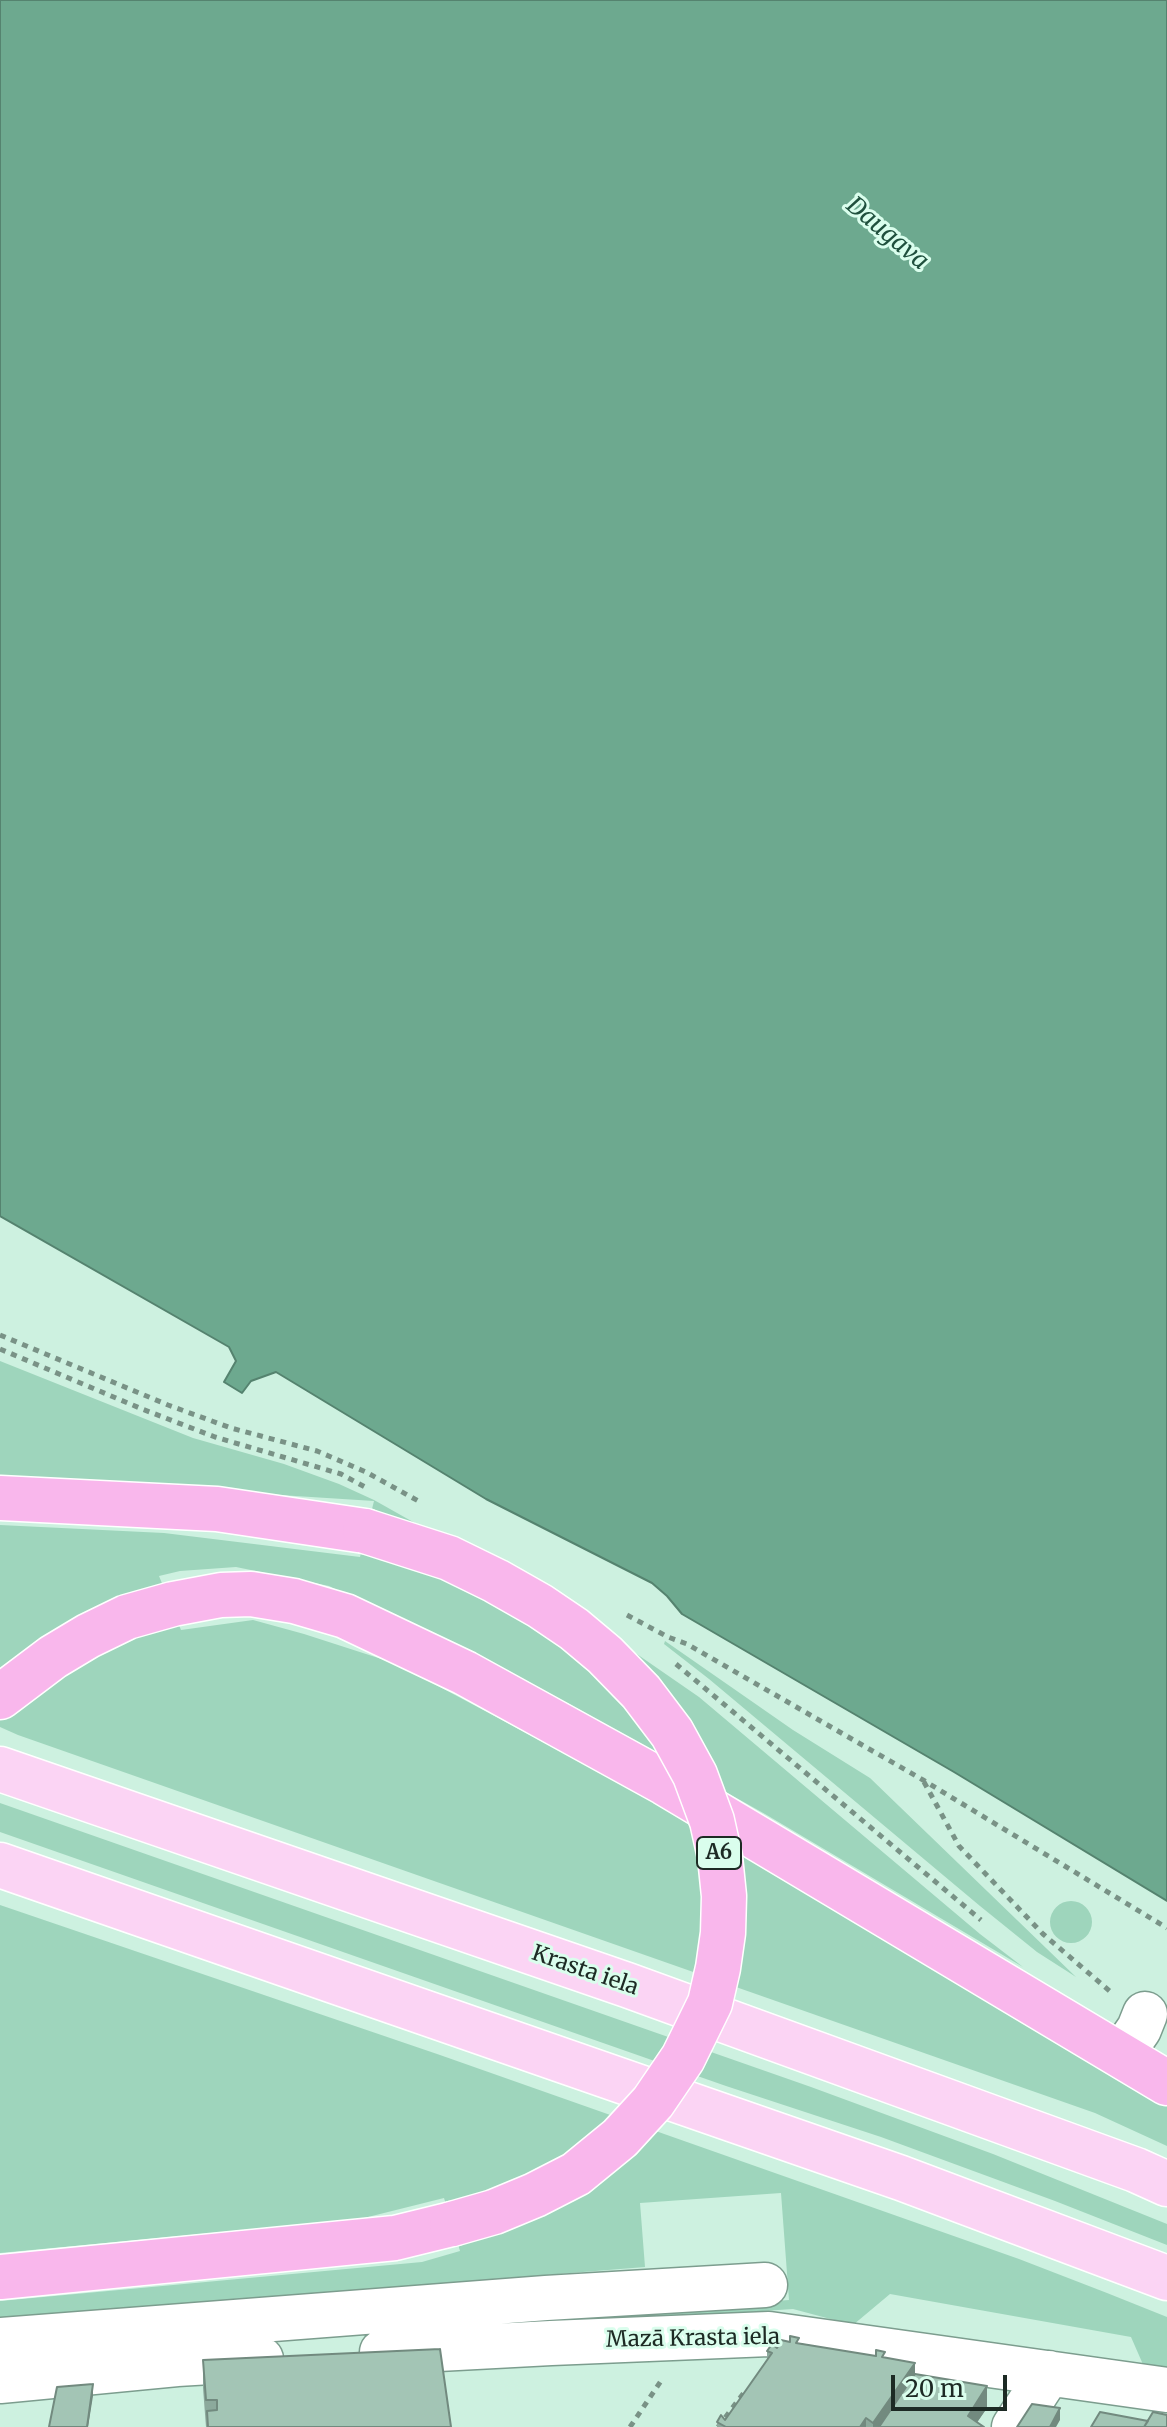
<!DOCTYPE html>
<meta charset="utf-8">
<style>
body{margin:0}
#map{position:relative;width:1167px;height:2427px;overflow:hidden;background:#cdf1e0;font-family:Merriweather,serif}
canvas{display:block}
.scale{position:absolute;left:891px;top:2375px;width:116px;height:36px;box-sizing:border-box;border:4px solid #1d2a24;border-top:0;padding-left:10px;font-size:24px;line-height:28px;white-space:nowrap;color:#1d2a24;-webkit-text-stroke:6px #dafeed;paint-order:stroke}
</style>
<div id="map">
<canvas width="1167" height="2427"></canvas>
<div class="scale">20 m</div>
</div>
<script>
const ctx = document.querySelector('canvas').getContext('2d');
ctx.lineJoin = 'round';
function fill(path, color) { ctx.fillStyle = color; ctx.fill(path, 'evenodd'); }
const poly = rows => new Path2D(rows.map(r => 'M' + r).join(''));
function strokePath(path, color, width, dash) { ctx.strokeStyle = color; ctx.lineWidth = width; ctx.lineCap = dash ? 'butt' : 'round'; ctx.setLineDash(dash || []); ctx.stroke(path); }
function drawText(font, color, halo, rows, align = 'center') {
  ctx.font = font + ' Merriweather,serif'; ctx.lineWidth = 6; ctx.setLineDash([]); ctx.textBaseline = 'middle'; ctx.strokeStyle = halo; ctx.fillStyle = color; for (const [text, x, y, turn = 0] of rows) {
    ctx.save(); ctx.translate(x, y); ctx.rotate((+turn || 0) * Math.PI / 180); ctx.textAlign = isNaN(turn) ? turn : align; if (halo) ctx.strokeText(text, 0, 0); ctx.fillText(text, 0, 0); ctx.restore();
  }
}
fill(poly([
 [0,1361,193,1438,284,1464,339,1484,374,1500,589,1621,699,1697,980,1934,1023,1967,765,1814,569,1704,329,1586,236,1567,180,1571,159,1576,181,1630,253,1620,304,1634,397,1664,663,1806,1167,2106,1167,2146,1095,2113,18,1735,0,1727,0,1525,164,1533,360,1557,374,1501,91,1483,0,1479],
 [665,1641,793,1730,870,1778,1076,1977,1037,1952,980,1906,709,1679,664,1644],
 [0,1803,811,2087,993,2154,1167,2224,1167,2245,1055,2201,881,2137,726,2086,0,1832],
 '1050 1922a21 21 0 1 1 42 0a21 21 0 1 1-42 0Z',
 [0,1905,440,2055,1019,2259,1107,2293,1167,2317,1167,2372,1145,2369,1131,2337,890,2294,853,2325,793,2309,569,2324,571,2316,789,2300,781,2193,640,2203,645,2267,0,2319,0,2301,422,2262,460,2251,444,2198,360,2219,0,2253]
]), '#9ed5bc');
const water = poly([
 [0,0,1167,0,1167,1901,954,1772,682,1614,667,1596,652,1583,486,1499,276,1372,251,1381,242,1393,224,1382,236,1361,229,1347,0,1216,0,0]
]);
fill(water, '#6da98f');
strokePath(water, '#55836f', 2);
const minor = poly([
 [1121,2055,1139,2029,1145,2014],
 [0,2340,546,2298,765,2285],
 [382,2352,551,2343,769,2334,1167,2390],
 [0,2381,177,2364,261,2359],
 [1014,2427,1049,2373]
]);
const major = poly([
 [0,1769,627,1985,1136,2170,1167,2184],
 [0,1865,901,2178,1167,2278]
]);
const highway = poly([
 [0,1498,217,1509,365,1531],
 [0,1697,53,1657,88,1636,127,1617,173,1604,221,1595,251,1594,294,1601,345,1616,465,1673,665,1783,1167,2083],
 [0,2277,395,2238,452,2224]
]);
strokePath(minor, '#7c9d8e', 47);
strokePath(major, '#fff', 47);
strokePath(highway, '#fff', 47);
strokePath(poly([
 [0,1335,168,1405,231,1428,317,1451,366,1472,422,1503],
 [0,1349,142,1409,215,1437,341,1474,365,1487],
 [627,1615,668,1637,687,1644,923,1780,1167,1928],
 [676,1664,981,1920],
 [924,1782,959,1846,1043,1934,1112,1993],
 [630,2427,663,2378],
 [718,2427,746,2390]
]), '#799286', 5, [6, 6]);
strokePath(minor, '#fff', 44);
strokePath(major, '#fbd4f4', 44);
strokePath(highway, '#f9b7ec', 44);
const highwayBridge = poly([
 [365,1531,449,1558,496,1581,540,1606,574,1629,605,1655,641,1692,672,1733,695,1775,712,1821,720,1857,724,1896,723,1933,718,1968,710,2003,683,2058,653,2102,620,2138,576,2174,535,2195,494,2212,452,2224]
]);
strokePath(highwayBridge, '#fff', 47, []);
strokePath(highwayBridge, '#f9b7ec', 44);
fill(poly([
 [799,2343,885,2358,915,2375,987,2408,977,2422,984,2427,717,2427,717,2422,725,2420,767,2360,767,2351],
 [203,2360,451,2427,206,2427,203,2388]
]), '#8ca99c');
fill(poly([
 [915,2363,915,2396,894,2427,873,2427,873,2423],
 [93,2384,93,2396,88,2427,87,2427],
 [987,2386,987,2408,974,2427,968,2416],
 [1060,2408,1060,2420,1056,2427,1050,2427],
 [866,2418,866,2427,860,2427]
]), '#728a7f');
const building = poly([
 [790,2336,799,2338,796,2343,876,2356,876,2350,885,2352,882,2357,915,2363,873,2423,866,2418,860,2427,726,2427,717,2422,721,2415,725,2420,772,2353,767,2351,772,2344,777,2348,781,2340,790,2342,790,2336],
 [440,2349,451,2427,208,2427,207,2411,217,2410,217,2400,206,2400,203,2360,440,2349],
 [915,2374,987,2386,968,2416,984,2427,879,2427,915,2374],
 [93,2384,87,2427,49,2427,57,2387,93,2384],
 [1032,2404,1060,2408,1050,2427,1017,2427,1032,2404],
 [1100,2412,1148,2421,1144,2427,1091,2427,1100,2412],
 [1153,2412,1167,2415,1167,2427,1144,2427,1153,2412]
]);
fill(building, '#a3c5b5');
strokePath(building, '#728a7f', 2);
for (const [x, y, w] of [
 [719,1853,44]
]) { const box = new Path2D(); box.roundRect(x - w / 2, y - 16, w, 32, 6); ctx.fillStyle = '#dafeed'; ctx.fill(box); strokePath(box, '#1d2a24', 2); }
drawText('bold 20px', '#1d2a24', null, [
 ["A6",719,1853]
]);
drawText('22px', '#1d2a24', '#dafeed', [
 ["Krasta iela",585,1971,19],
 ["Mazā Krasta iela",693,2339,-1]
]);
drawText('italic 24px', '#1f503d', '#dafeed', [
 ["Daugava",887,234,40]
]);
</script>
